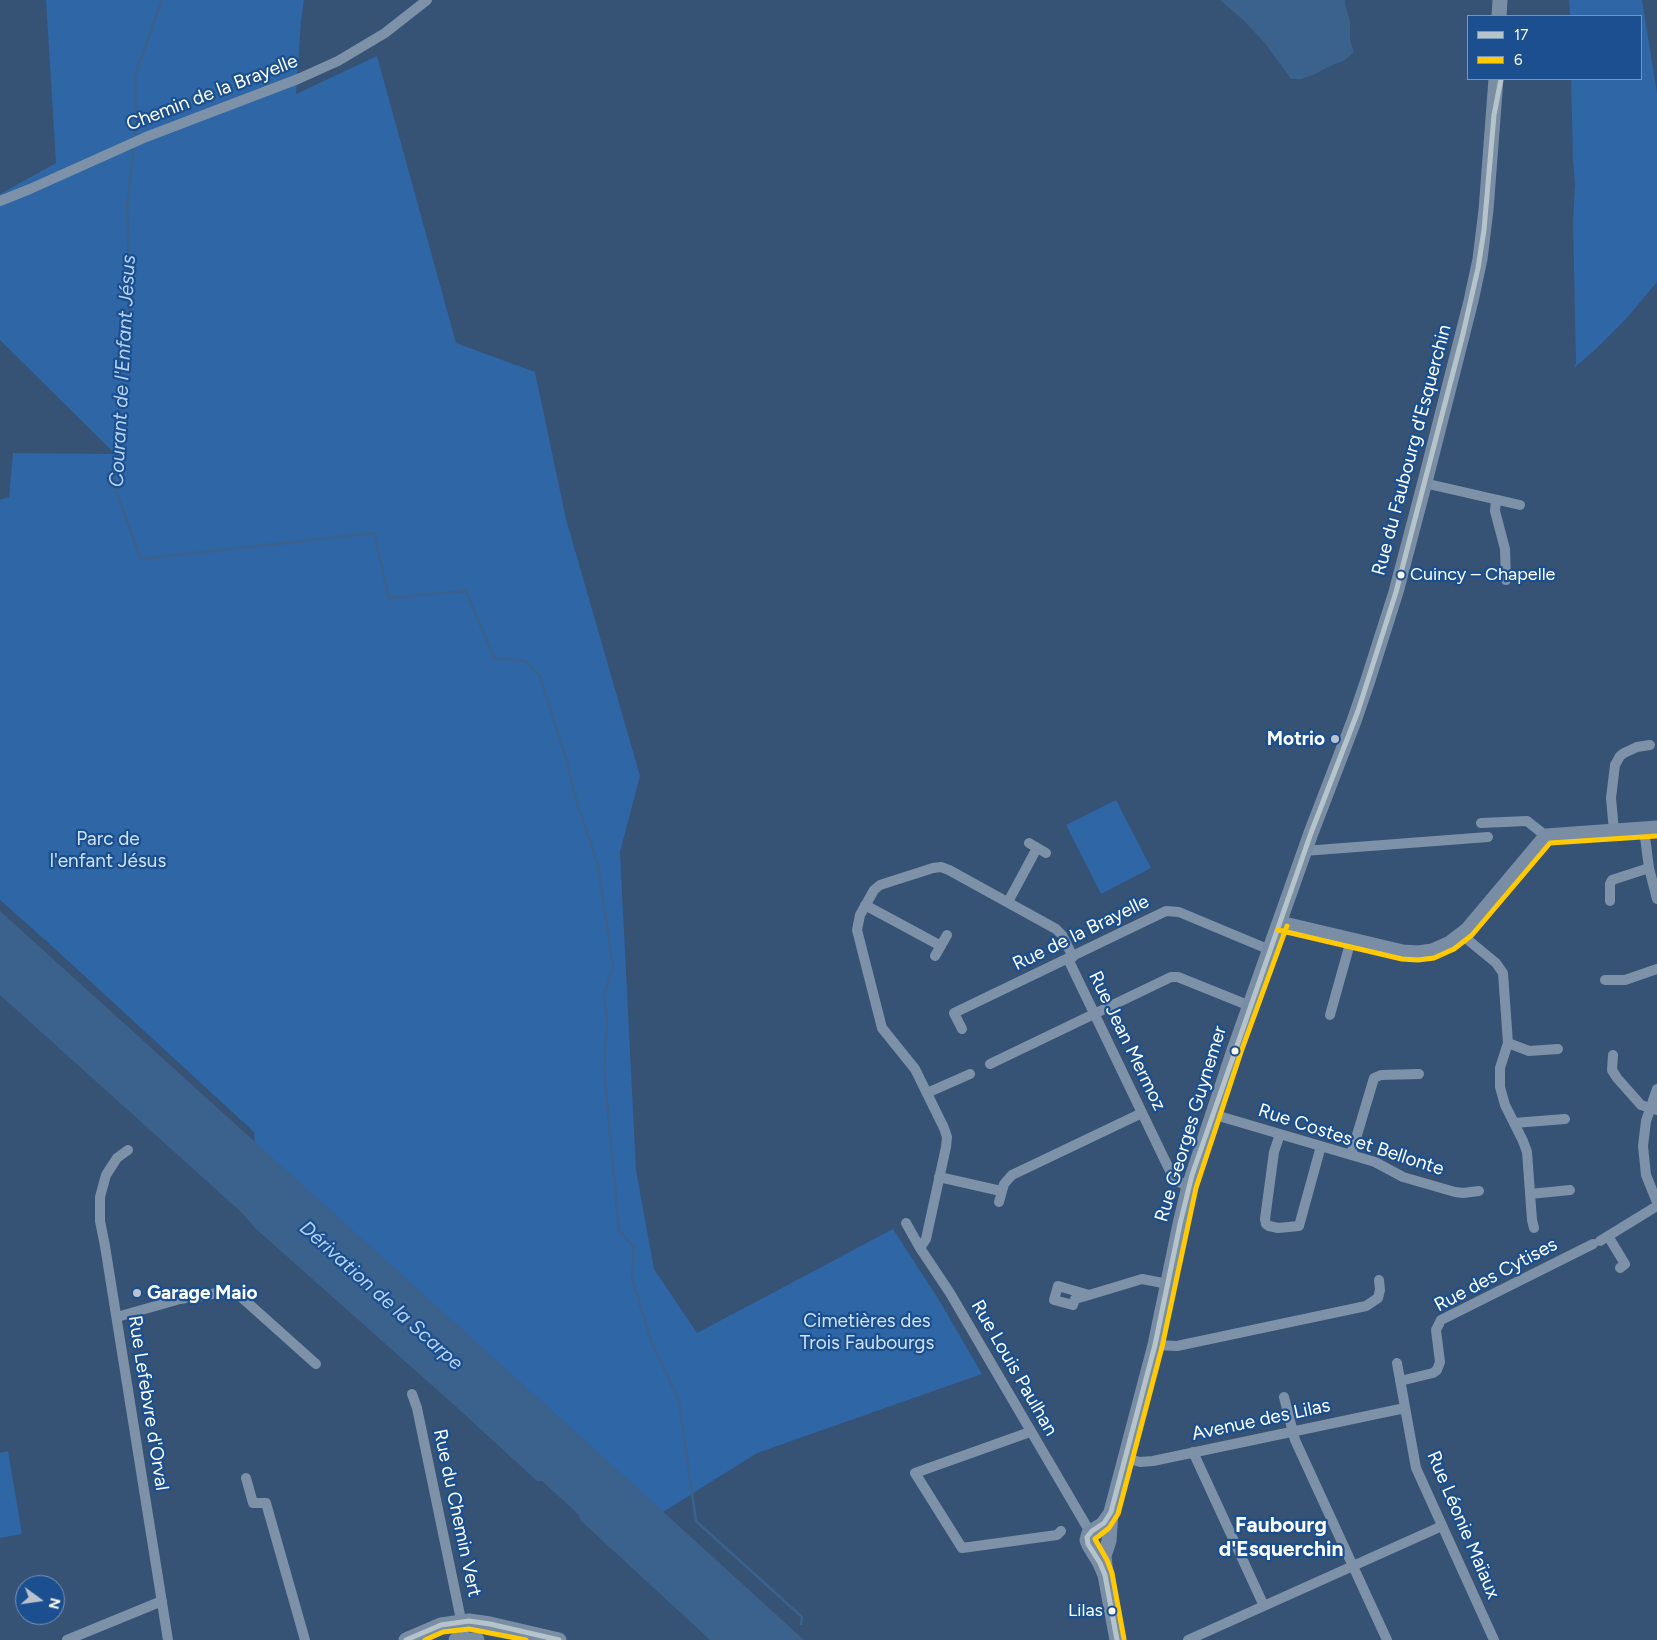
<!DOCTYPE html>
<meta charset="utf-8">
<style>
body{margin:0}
#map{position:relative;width:1657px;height:1640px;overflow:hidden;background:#365274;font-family:Figtree,sans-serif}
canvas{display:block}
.legend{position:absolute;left:1467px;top:15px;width:175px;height:65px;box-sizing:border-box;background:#1b4f8f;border:1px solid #7695bc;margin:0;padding:6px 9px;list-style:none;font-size:15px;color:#fff}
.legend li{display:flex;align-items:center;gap:10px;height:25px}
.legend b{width:25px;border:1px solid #7695bc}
.north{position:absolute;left:15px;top:1575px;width:50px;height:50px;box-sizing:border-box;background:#1b4f8f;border:1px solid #7695bc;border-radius:50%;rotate:104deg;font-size:14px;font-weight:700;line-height:20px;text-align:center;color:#fff}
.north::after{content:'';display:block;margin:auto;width:18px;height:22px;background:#b9c2ce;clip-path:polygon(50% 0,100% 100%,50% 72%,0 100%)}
</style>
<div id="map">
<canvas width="1657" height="1640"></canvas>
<ul class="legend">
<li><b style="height:6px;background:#b5c4ca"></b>17</li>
<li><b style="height:6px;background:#ffc904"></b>6</li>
</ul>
<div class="north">N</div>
</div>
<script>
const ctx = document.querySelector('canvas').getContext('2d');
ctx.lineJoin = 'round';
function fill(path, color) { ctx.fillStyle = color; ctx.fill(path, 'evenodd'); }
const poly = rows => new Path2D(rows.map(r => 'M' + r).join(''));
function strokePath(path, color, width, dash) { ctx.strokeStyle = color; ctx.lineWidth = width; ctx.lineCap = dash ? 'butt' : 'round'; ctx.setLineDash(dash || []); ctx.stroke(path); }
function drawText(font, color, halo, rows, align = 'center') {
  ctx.font = font + ' Figtree,sans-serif'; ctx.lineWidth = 4.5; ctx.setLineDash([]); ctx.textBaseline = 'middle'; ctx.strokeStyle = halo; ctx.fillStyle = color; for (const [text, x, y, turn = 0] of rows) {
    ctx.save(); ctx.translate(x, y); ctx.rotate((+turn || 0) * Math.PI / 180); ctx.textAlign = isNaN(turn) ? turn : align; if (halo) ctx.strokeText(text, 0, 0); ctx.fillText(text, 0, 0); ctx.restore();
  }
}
fill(poly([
 [46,0,304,0,301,21,296,94,377,56,456,343,535,372,566,519,640,776,620,852,636,1170,654,1269,697,1333,893,1229,939,1300,982,1374,757,1453,620,1539,259,1210,254,1132,53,947,0,900,0,500,9,497,13,453,115,454,0,340,0,194,56,163],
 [1569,0,1642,0,1657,93,1657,282,1626,319,1598,347,1574,368,1576,363,1573,223,1575,184,1573,160,1571,79,1641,79,1641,16,1570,16],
 [1116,800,1151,868,1101,894,1066,825],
 [8,1451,22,1534,0,1538,0,1453]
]), '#2f66a5');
fill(poly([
 [1220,0,1345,0,1345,4,1350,21,1350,40,1354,52,1345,60,1330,66,1313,75,1301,79,1291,79,1264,42,1242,19],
 [0,911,612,1465,804,1640,710,1640,580,1520,579,1515,542,1481,537,1481,453,1404,256,1229,241,1212,0,995]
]), '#3b618d');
strokePath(poly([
 [135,134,135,75,162,0],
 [133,151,127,208,130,284,114,486,141,559,374,533,389,598,466,591,494,658,525,661,540,676,568,765,574,793,598,866,613,967,604,995,607,1023,604,1070,619,1230,634,1247,632,1279,652,1343,679,1401,696,1521,802,1617,801,1624]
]), '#3b618d', 2.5);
strokePath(poly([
 [0,201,30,189,146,137,298,79,338,61,385,33,427,0],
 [1424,483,1520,505],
 [1496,500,1495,511,1505,549,1506,580],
 [1481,823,1527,821,1546,836],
 [1644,829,1649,868,1657,899],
 [1614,831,1611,798,1615,765,1620,756,1624,753,1637,747,1650,745],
 [1029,843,1046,853],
 [1304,851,1488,837],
 [1610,901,1610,884,1612,880,1649,868],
 [1008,902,1037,848],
 [865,905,941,946],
 [1462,935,1496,963,1503,973,1508,1043,1500,1068,1500,1087,1505,1105,1523,1141,1527,1152,1532,1220,1534,1228],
 [935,956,947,935],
 [1068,959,1171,1173,1179,1182,1189,1186],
 [1605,980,1625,980,1657,969],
 [1330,1015,1351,940],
 [962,1029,954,1013,1166,911,1179,912,1270,950],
 [1508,1043,1529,1051,1558,1049],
 [1613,1055,1612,1070,1617,1078,1641,1105,1657,1110],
 [990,1064,1171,977,1178,977,1250,1006],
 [1657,1089,1646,1121,1643,1146,1646,1175,1657,1202],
 [927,1093,970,1074],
 [1212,1114,1375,1162,1403,1177,1455,1192,1463,1193,1479,1191],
 [1514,1123,1565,1119],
 [1280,1134,1274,1152,1265,1219,1266,1224,1269,1226,1278,1228,1299,1226,1321,1146],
 [128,1150,117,1158,106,1175,100,1197,100,1221,105,1246,168,1640],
 [1351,1155,1374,1078,1381,1075,1419,1074],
 [939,1177,1001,1191],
 [1530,1194,1570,1190],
 [999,1202,1004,1184,1012,1175,1142,1113],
 [906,1223,920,1248,950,1293,1090,1532],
 [1608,1236,1625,1264,1620,1268],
 [1600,1241,1657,1206],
 [920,1248,926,1239,946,1147,947,1137,944,1128,915,1069,882,1028,857,930,860,915,874,890,880,885,933,868,941,867,949,870,1056,929,1062,935,1073,957],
 [1089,1295,1058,1286,1054,1300,1073,1305,1075,1299,1089,1295,1142,1279,1168,1284],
 [117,1317,180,1299,224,1292,232,1293,240,1296,316,1364],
 [1155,1345,1177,1346,1366,1306,1378,1298,1380,1290,1379,1280],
 [1397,1363,1416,1468,1494,1640],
 [1400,1381,1433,1373,1437,1370,1440,1362,1436,1330,1441,1320,1593,1244],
 [412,1394,417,1408,465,1639],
 [1284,1397,1295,1440,1387,1640],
 [1030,1432,915,1473,962,1548,1057,1535,1061,1531],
 [1193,1452,1264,1606],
 [1125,1458,1140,1462,1153,1461,1405,1408],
 [246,1478,253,1503,266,1503,305,1640],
 [67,1640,162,1601],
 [1188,1640,1442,1526]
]), '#7d92a8', 10);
strokePath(poly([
 [1499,16,1500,0],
 [1280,923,1403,952,1418,953,1432,951,1450,943,1467,930,1546,836,1657,828],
 [1111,1513,1102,1525,1089,1533,1087,1540,1089,1545,1100,1563,1105,1575,1117,1640],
 [1107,1583,1104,1556,1109,1541,1111,1512,1155,1345,1180,1224,1189,1186,1234,1050,1311,833,1354,721,1368,680,1396,592,1426,478,1471,301,1480,259,1486,210,1496,79],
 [406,1640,441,1625,469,1621,490,1624,559,1640],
 [456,1640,477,1640]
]), '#798da4', 15);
strokePath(poly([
 [406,1640,441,1625,469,1621,490,1624,559,1640],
 [1117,1640,1105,1575,1100,1563,1088,1544,1087,1537,1092,1531,1104,1523,1111,1512,1155,1345,1180,1224,1192,1175,1311,833,1358,711,1396,592,1463,334,1478,268,1484,230,1494,115,1501,79]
]), '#b5c4ca', 5);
strokePath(poly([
 [1278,930,1402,959,1418,960,1434,958,1454,949,1472,935,1550,843,1657,836],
 [1124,1639,1112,1573,1107,1560,1095,1539,1109,1528,1118,1514,1162,1347,1196,1188,1241,1052,1287,926],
 [425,1640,443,1632,469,1629,526,1640]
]), '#ffc904', 5);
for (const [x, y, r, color] of [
 [1401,575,4.5,"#fff"],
 [1335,739,5,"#b9c2ce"],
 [1235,1051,4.5,"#fff"],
 [137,1293,5,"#b9c2ce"],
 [1112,1611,4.5,"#fff"]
]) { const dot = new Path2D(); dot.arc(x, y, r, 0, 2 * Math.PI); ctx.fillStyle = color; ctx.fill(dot); strokePath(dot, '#1b4f8f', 2); }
drawText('18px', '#fff', '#1b4f8f', [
 ["Cuincy – Chapelle",1410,575],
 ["Lilas",1103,1611,"right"]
], 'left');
drawText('19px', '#fff', '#1b4f8f', [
 ["Chemin de la Brayelle",212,93,-21],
 ["Rue du Faubourg d'Esquerchin",1412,450,-75],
 ["Rue de la Brayelle",1081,933,-26],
 ["Rue Jean Mermoz",1127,1041,64],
 ["Rue Georges Guynemer",1191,1124,-73],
 ["Rue Costes et Bellonte",1351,1140,18],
 ["Rue des Cytises",1496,1275,-28],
 ["Rue Louis Paulhan",1014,1368,60],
 ["Rue Lefebvre d'Orval",148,1403,81],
 ["Avenue des Lilas",1261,1420,-12],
 ["Rue du Chemin Vert",457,1513,78],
 ["Rue Léonie Maïaux",1463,1525,67]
]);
drawText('bold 19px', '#fff', '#1b4f8f', [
 ["Motrio",1325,739],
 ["Garage Maio",147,1293,"left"]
], 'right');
drawText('19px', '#cfe3fa', '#1b4f8f', [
 ["Parc de",108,839],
 ["l'enfant Jésus",108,861],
 ["Cimetières des",867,1321],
 ["Trois Faubourgs",867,1343]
]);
drawText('italic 20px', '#b5d3f5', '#1b4f8f', [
 ["Courant de l'Enfant Jésus",123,371,-87],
 ["Dérivation de la Scarpe",381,1296,42]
]);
drawText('bold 21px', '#fff', '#1b4f8f', [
 ["Faubourg",1281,1526],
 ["d'Esquerchin",1281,1550]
]);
</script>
